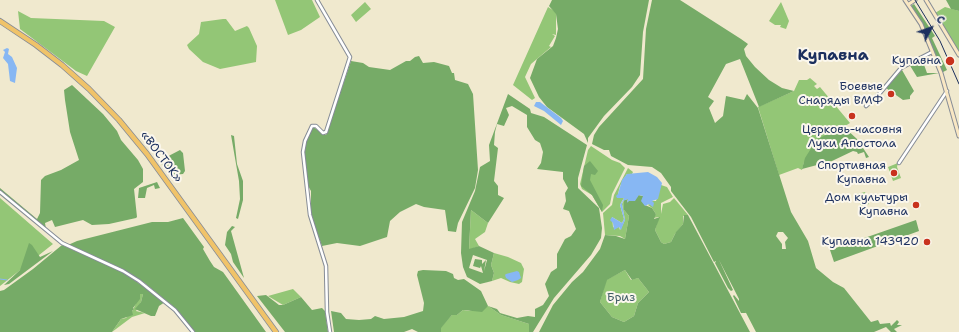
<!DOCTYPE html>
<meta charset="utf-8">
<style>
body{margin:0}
#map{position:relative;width:959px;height:332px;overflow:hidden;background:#f0e9ce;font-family:"Shantell Sans",sans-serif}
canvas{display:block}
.north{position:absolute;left:911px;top:8px;width:40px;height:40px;-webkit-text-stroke:3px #fbf7ec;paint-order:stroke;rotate:49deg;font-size:11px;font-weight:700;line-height:16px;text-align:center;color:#1b2f5e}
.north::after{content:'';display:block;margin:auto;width:14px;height:18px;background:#1b2f5e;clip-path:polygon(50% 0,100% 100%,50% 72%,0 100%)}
</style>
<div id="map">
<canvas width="959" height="332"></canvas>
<div class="north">С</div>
</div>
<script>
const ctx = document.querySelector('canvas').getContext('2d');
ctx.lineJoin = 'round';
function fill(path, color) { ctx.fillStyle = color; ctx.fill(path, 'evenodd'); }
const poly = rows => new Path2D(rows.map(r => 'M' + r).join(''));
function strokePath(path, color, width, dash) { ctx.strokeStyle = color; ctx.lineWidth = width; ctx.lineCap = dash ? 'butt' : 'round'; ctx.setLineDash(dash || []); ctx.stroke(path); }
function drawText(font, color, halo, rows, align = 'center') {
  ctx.font = font + ' "Shantell Sans",sans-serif'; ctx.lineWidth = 4; ctx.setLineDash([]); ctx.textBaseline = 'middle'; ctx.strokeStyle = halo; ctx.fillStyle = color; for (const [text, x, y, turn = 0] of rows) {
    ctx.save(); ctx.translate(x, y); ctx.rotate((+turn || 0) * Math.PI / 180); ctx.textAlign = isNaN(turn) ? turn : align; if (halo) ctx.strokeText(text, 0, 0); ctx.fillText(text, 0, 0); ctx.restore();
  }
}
fill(poly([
 [275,0,312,0,320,17,301,30,288,35],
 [365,2,371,9,356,22,351,15],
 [781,2,789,21,786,29,780,27,781,25,775,25,769,21],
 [548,7,556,12,556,35,552,34,555,36,549,46,551,47,531,64,525,77,535,98,532,100,513,85],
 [945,7,959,11,959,53,935,13],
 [18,11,31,18,104,21,115,27,87,76,76,71,20,29],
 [223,19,226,19,235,31,247,26,249,28,257,46,256,62,220,69,203,62,189,49,187,45,199,34,201,22],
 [810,78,817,84,814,86,817,89,820,87,850,123,837,131,804,162,802,170,798,168,779,175,758,107,794,91,799,80,807,80],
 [591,146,612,160,620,163,625,168,612,194,610,204,602,212,592,195,582,189,580,184,588,150],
 [898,163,897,167,901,178,893,181,888,167],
 [628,168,633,172,632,174,627,174,620,186,618,194,618,198,624,198,622,201,620,205,624,219,622,223,612,217,613,227,615,228,619,227,620,230,625,220,622,204,624,200,624,210,629,216,625,239,620,236,605,235,603,213,612,205,614,195],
 [661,185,667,187,673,197,661,203,661,214,663,204,670,202,674,198,688,215,683,216,683,224,675,234,671,242,664,244,661,242,655,230,659,217,653,218,656,214,652,208,648,205,649,204,653,206,652,201,656,201],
 [865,192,869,204,861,207,857,194],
 [0,198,53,244,0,286],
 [471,210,488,223,485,232,475,239,479,246,469,250],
 [494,253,508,257,521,263,524,269,522,282,519,284,510,282,501,278,492,281,494,273,491,265],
 [625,270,631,280,638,278,649,292,638,303,634,316,624,322,612,317,600,302,606,280],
 [293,289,301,297,283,305,268,296],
 [140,294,143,294,141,302,136,311,145,313,132,317,112,332,121,319,126,318,133,310],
 [488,306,501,315,529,324,529,332,441,332,440,328,452,315,457,315,463,310,469,311]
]), '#93c676');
fill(poly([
 [552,0,649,0,643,32,640,75,632,87,604,116,588,138,588,143,584,134,547,107,539,97,530,78,537,59,553,46,556,38,558,29,556,14,549,6],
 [652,0,680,0,741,39,748,44,744,49,746,56,755,67,769,80,782,88,794,91,759,107,740,59,726,64,708,97,714,101,709,108,715,123,723,116,726,96,744,100,747,94,758,108,791,212,808,241,816,268,833,282,844,288,871,322,878,320,880,324,890,323,891,326,897,320,899,322,897,325,902,325,894,329,897,332,891,332,886,327,874,332,756,332,744,309,746,313,741,313,733,296,734,295,739,301,739,299,719,260,733,290,731,291,728,288,715,263,716,261,714,262,691,217,671,191,671,187,661,173,652,167,628,165,611,156,609,150,604,150,592,144,594,135,599,127,643,79,646,29],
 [778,232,783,232,788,238,785,242,786,249,782,249,782,244,776,236],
 [946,0,959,0,959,11,951,9],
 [914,4,935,36,932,38,947,70,941,73,927,38,928,36,911,6],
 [419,56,423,63,434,62,449,66,452,73,454,73,455,80,468,84,473,94,478,170,475,188,458,223,456,232,448,231,445,210,424,207,416,204,400,212,390,221,387,237,360,246,337,243,322,246,311,217,311,191,307,184,304,152,306,142,313,127,326,135,351,61,363,63,369,67,390,70,406,61,410,61,415,57],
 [917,60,920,63,923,62,927,73,939,73,917,77,909,64],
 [902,70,914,91,910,96,910,99,903,100,886,88],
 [72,85,103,114,117,131,121,140,138,160,143,169,143,182,134,189,137,217,136,218,109,224,92,225,83,220,55,227,52,220,45,223,46,229,0,190,0,188,37,219,40,213,41,180,45,176,61,170,79,160,70,132,65,100,64,90],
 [508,94,530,109,531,113,544,117,587,145,578,178,578,188,599,208,602,228,601,238,591,255,554,298,533,332,529,332,529,324,501,315,488,306,482,312,463,310,457,315,452,315,441,328,441,332,418,332,412,329,404,332,334,332,331,311,341,313,346,319,359,320,371,319,375,316,384,319,404,317,423,311,424,303,417,275,418,271,423,270,446,271,453,274,454,278,458,280,464,279,481,291,488,306,497,309,500,313,517,318,528,316,535,317,535,309,543,305,549,296,545,284,551,272,557,268,557,254,565,239,571,236,576,229,569,211,563,209,566,201,565,193,568,188,563,179,563,172,537,169,541,163,543,152,540,143,535,140,527,127,527,115,512,106,506,108,509,115,504,126,497,124,495,132,494,145,498,148,494,181,498,186,498,195,504,198,488,223,471,210,469,249,479,246,494,253,491,265,494,273,492,281,480,284,467,277,463,267,461,253,462,222,475,191,480,167,490,161,489,145],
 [473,255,487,260,484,271,486,260,482,264,482,260,475,259,473,266,480,268,481,266,483,273,469,268],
 [844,127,857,139,869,157,866,158,864,152,858,154,857,152,853,151,832,161,802,169,805,158,817,139],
 [231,135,234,136,237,164,243,181,243,200,238,219,236,218,240,199,239,181],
 [180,150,183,153,185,171,183,174,170,175,159,161],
 [590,161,598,171,595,175,591,174,590,180,603,205,602,212,592,195,581,186,584,166],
 [157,182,160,188,155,189,154,185,147,188,145,198,138,198,139,188],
 [638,195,643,196,645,205,652,208,656,214,654,219,660,217,655,230,661,242,664,244,671,242,676,232,683,224,684,215,688,215,750,332,539,332,553,305,572,282,583,272,600,249,605,235,616,236,625,239,629,216,624,210,624,200,628,199,627,202],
 [625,270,632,280,638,278,649,292,638,303,634,316,624,322,612,317,600,302,607,280],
 [183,218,204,247,203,249,210,261,214,267,223,272,266,332,195,332,174,307,142,281,116,266,68,245,77,241,152,222,168,222],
 [916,220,919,231,834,262,830,250],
 [232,226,235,227,231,231,244,278,233,262,231,254,225,245,227,232],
 [29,243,32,245,40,257,53,251,9,284,4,285,20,270],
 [62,245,123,272,165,302,159,306,155,316,151,316,135,309,141,302,143,294,140,294,140,299,133,308,134,309,132,311,133,315,121,319,112,332,0,332,0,291,4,290,33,269],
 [266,295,279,305,283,305,301,297,312,310,322,308,325,311,328,332,285,332,257,296]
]), '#76ab67');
fill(poly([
 [7,48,9,49,8,54,12,57,17,68,15,83,10,81,8,64,3,58,5,52,3,50],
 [536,102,540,102,561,118,563,121,561,125,544,111,534,106],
 [648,172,657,177,662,183,658,199,652,201,654,203,653,207,649,204,645,206,641,201,643,196,639,195,635,201,629,201,627,203,628,199,623,201,622,204,625,220,621,230,619,227,614,230,613,223,610,220,612,217,622,223,624,219,620,205,624,198,617,198,616,196,618,194,622,180,627,174],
 [517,271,519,272,521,278,518,280,512,282,506,278,505,275,506,274]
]), '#87b7f3');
strokePath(poly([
 [0,279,7,280]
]), '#87b7f3', 1);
const tertiary = poly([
 [317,0,350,57,326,132,323,133,316,126,312,126,305,141,303,152,310,215,326,266,327,312,330,332],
 [866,106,880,93,901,68,932,52],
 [899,163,947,91],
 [0,192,62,243,123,271,139,281,175,310,193,332]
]);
const secondary = poly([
 [905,0,921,24,941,73,959,136],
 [926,0,959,55],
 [909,4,915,0]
]);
const trunk = poly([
 [0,21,36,45,62,65,89,89,119,120,147,154,276,332]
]);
strokePath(tertiary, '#868c96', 4.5);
strokePath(secondary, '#868c96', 5);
strokePath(trunk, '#868c96', 6);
strokePath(tertiary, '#fff', 2.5);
strokePath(secondary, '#f9e7c3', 3);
strokePath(trunk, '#f0c369', 4.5);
strokePath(poly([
 [915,0,940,41,959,84]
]), '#1b2f5e', 1);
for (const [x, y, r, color] of [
 [950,61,5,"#c8321e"],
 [891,94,4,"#c8321e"],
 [852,116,4,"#c8321e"],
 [894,173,4,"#c8321e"],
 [916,205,4,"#c8321e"],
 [927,242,4,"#c8321e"]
]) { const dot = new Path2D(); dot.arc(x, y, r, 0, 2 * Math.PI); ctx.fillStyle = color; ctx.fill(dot); strokePath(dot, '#fbf7ec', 1.5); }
drawText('12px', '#1b2f5e', '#fbf7ec', [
 ["Купавна",941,61],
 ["Боевые",883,87],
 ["Снаряды ВМФ",883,101],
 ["Церковь-часовня",852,130,"center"],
 ["Луки Апостола",852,144,"center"],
 ["Спортивная",886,166],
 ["Купавна",886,180],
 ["Дом культуры",908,198],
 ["Купавна",908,212],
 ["Купавна 143920",919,242]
], 'right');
drawText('12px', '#1b2f5e', '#fbf7ec', [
 ["«ВОСТОК»",161,157,53]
]);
drawText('12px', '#3f5c65', '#fbf7ec', [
 ["Бриз",621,298]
]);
drawText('bold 16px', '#1b2f5e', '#fbf7ec', [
 ["Купавна",833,56]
]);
</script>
